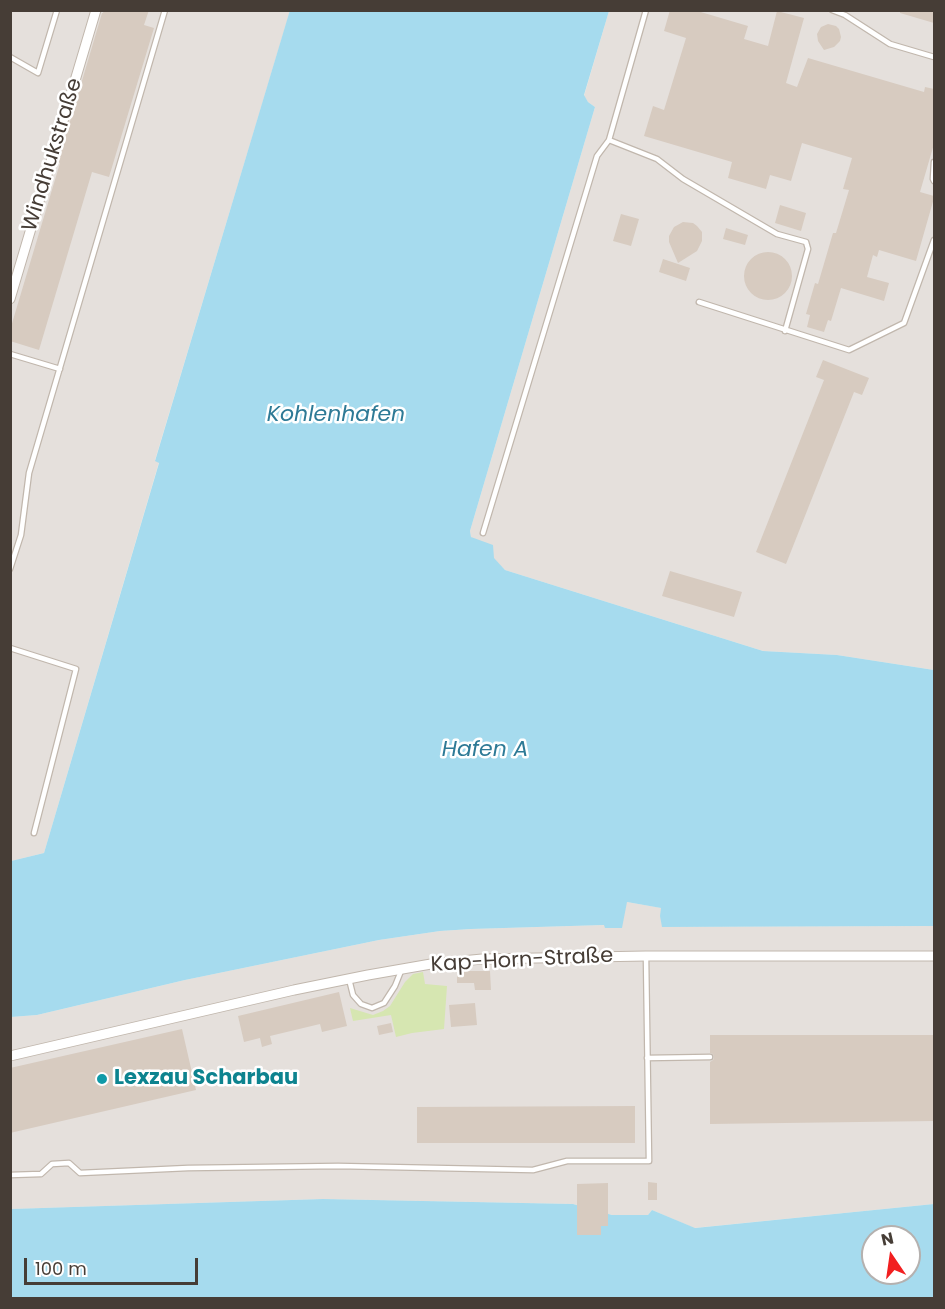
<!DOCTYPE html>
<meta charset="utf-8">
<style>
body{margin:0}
#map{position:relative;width:945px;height:1309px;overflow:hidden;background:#f3eee7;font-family:Poppins,sans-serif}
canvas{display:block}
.frame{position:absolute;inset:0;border:12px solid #463d36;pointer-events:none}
.north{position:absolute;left:861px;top:1225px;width:60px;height:60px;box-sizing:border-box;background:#fff;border:2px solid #b5b1af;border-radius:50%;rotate:347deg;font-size:16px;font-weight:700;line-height:24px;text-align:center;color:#463d36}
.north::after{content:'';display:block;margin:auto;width:21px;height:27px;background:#f21f20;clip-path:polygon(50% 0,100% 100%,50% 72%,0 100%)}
.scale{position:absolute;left:24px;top:1258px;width:174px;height:27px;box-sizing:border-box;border:3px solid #463d36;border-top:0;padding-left:8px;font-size:18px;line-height:21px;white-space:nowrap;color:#463d36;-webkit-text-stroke:4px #fff;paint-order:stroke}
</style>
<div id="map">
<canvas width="945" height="1309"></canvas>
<div class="frame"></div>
<div class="north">N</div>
<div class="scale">100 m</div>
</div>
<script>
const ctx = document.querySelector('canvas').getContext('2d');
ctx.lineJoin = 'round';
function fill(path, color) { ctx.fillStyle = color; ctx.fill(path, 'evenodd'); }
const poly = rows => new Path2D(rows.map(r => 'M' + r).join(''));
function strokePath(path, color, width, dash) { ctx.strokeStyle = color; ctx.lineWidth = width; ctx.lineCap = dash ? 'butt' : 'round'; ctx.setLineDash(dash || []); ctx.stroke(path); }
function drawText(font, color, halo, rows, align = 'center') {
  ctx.font = font + ' Poppins,sans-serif'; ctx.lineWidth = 5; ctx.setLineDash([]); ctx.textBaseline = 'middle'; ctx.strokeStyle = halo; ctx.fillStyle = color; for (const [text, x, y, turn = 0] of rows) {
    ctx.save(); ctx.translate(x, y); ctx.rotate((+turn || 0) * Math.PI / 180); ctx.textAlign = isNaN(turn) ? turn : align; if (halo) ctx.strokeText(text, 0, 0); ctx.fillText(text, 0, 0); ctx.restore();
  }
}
fill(poly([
 [10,11,290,11,155,460,159,462,44,853,11,861],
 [609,11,934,11,934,670,837,655,763,651,505,570,471,537,470,531,595,107,588,102,584,96],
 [627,902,662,908,663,927,934,926,934,1204,694,1228,652,1210,648,1215,612,1215,573,1204,323,1199,11,1209,11,1017,37,1015,185,980,379,940,440,931,471,929,605,925]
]), '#e5e0dc');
fill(poly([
 [423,972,425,984,447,986,444,1029,412,1033,396,1037,391,1015,353,1021,350,1008,373,1015,383,1011,390,1006,405,982,413,974]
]), '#d6e6b1');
fill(poly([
 [290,10,609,11,584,95,588,102,595,107,470,531,471,537,493,545,494,558,505,570,763,651,837,655,934,670,934,926,662,927,660,916,661,908,627,902,622,928,605,928,604,925,471,929,440,931,379,940,185,980,37,1015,11,1017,11,861,44,853,159,463,155,461],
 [323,1199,573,1204,612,1215,648,1215,652,1210,695,1228,934,1204,934,1298,11,1298,11,1209],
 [873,1237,909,1237,909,1273,873,1273]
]), '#a6dbee');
fill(poly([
 [104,10,149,10,144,25,154,28,109,177,92,172,39,350,10,341,10,330,60,163,58,162,102,13,103,13],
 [670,10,694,10,748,26,744,39,768,46,777,11,804,18,786,83,797,87,808,58,924,92,925,87,934,89,934,144,920,192,934,196,934,198,916,261,879,250,877,257,873,255,867,277,889,283,884,301,841,288,831,321,828,320,824,332,807,327,810,315,806,314,815,283,818,284,833,233,836,233,849,190,843,189,852,158,802,143,791,181,770,175,766,189,728,178,732,162,644,136,653,106,664,110,686,38,664,31],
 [900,10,934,10,934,23,900,13],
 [828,24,836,26,839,29,841,37,840,41,834,47,824,50,818,41,817,34,821,27],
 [780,205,806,213,801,231,775,223],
 [621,214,639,219,631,246,613,241],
 [683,222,693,223,697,226,702,232,702,241,697,251,678,263,669,242,669,236,674,227],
 [726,228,748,235,745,245,723,239],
 '744 276a24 24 0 1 1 48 0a24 24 0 1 1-48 0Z',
 [663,259,690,268,686,281,659,272],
 [823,360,869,378,862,395,854,392,786,564,756,552,824,380,816,377],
 [670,571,742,592,734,617,662,596],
 [457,971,490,971,491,990,475,990,474,983,457,983],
 [339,992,347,1026,322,1032,320,1024,270,1036,272,1044,262,1047,260,1038,244,1042,238,1016],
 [475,1003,477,1025,451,1027,449,1005],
 [391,1023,393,1032,379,1035,377,1026],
 [182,1029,196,1090,10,1133,10,1068],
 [710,1035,934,1035,934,1121,710,1124,710,1062,713,1060,714,1058,713,1054,710,1053],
 [635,1106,635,1143,417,1143,417,1107],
 [648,1182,657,1183,657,1200,648,1200],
 [608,1183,608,1226,601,1226,601,1235,577,1235,577,1184]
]), '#d7cbc0');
const lane = poly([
 [832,10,845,15,890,44,934,57],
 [10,57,38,73,57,10],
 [609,140,657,159,683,179,777,234,806,242,808,249,785,331],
 [934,162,933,179,934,181],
 [699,302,849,350,904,323,934,240],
 [10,354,60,369],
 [483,533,597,156,609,140,646,10],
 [10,569,21,535,29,473,165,10],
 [10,648,76,669,34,833],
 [349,979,353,995,361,1004,372,1008,384,1003,395,986,401,971],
 [647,1058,710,1057],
 [10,1175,41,1174,52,1164,69,1163,80,1173,188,1168,338,1166,533,1170,567,1161,649,1161,646,956]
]);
const street = poly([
 [10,299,96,10],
 [10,1056,294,990,368,975,431,964,482,959,646,956,934,956]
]);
strokePath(lane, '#c1b7ad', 7);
strokePath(street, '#c1b7ad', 11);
strokePath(lane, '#fff', 4.5);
strokePath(street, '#fff', 9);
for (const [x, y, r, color] of [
 [102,1079,6,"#0f9aa8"]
]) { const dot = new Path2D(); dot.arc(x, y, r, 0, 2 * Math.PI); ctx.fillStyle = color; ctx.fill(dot); strokePath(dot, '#fff', 2); }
drawText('21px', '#463d36', '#fff', [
 ["Windhukstraße",53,155,-73],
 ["Kap-Horn-Straße",522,961,-3]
]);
drawText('bold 21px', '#0d838f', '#fff', [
 ["Lexzau Scharbau",114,1079]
], 'left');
drawText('italic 22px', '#2e7a96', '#fff', [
 ["Kohlenhafen",336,415],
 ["Hafen A",485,750]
]);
</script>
